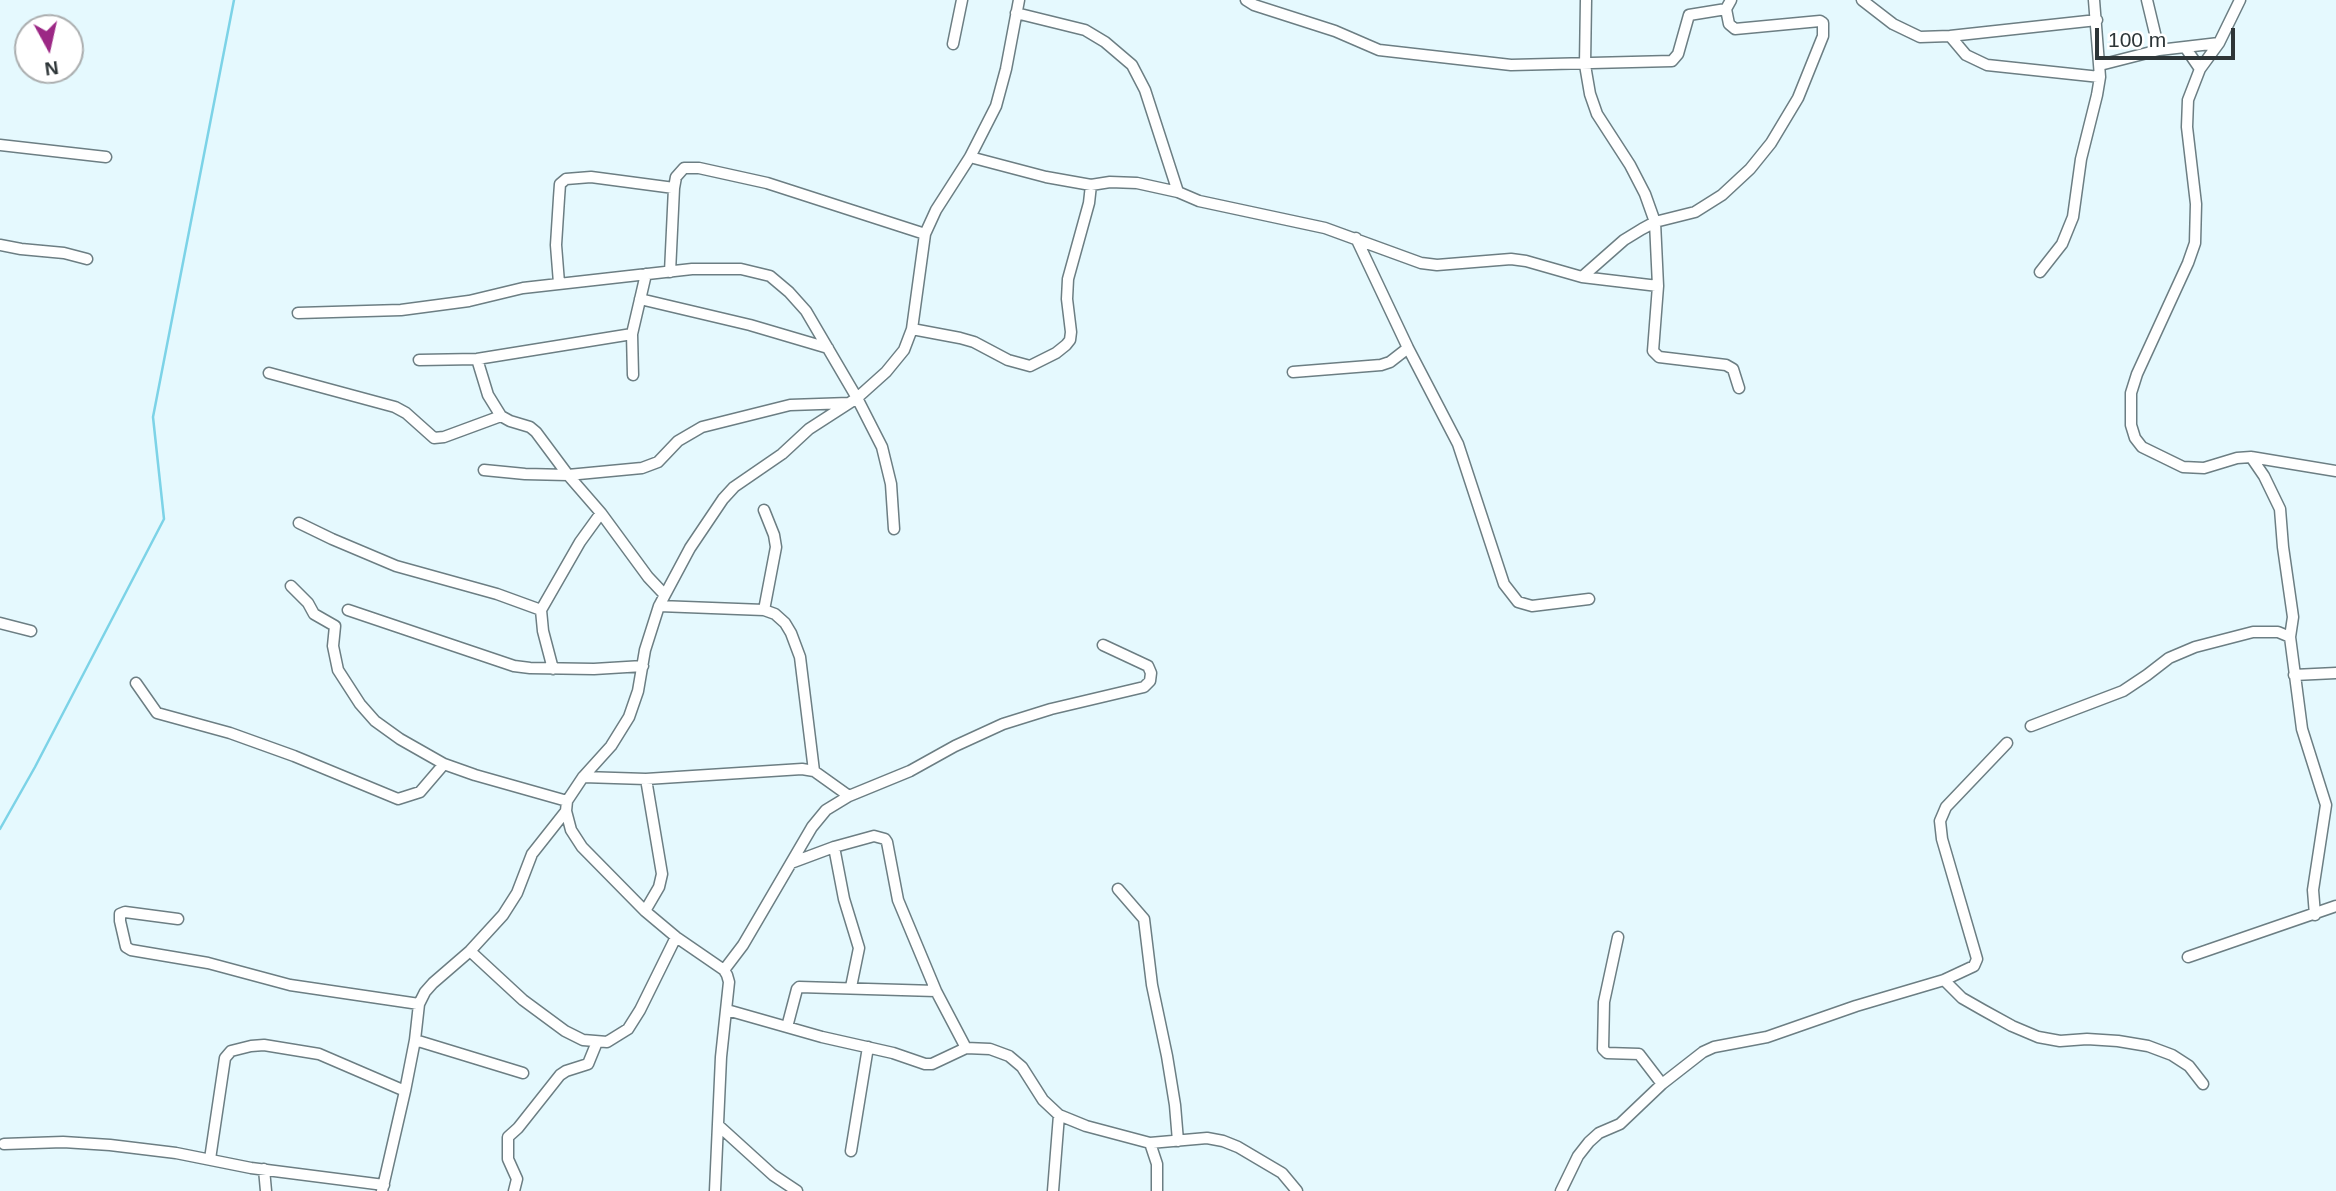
<!DOCTYPE html>
<style>
body{margin:0}
#map{position:relative;width:2336px;height:1191px;overflow:hidden;background:#e5f9fe;font-family:Arial,sans-serif}
canvas{display:block}
.north{position:absolute;left:14px;top:14px;width:70px;height:70px;box-sizing:border-box;background:#fff;border:2px solid #abaeaf;border-radius:50%;rotate:172deg;font-size:19px;font-weight:700;line-height:28px;text-align:center;color:#2d3537}
.north::after{content:'';display:block;margin:auto;width:24px;height:32px;background:#9c2885;clip-path:polygon(50% 0,100% 100%,50% 72%,0 100%)}
.scale{position:absolute;left:2095px;top:28px;width:140px;height:32px;box-sizing:border-box;border:4px solid #2d3537;border-top:0;padding-left:9px;font-size:21px;line-height:24px;white-space:nowrap;color:#2d3537;-webkit-text-stroke:5px #fff;paint-order:stroke}
</style>
<div id="map">
<canvas width="2336" height="1191"></canvas>
<div class="north">N</div>
<div class="scale">100 m</div>
</div>
<script>
const ctx = document.querySelector('canvas').getContext('2d');
ctx.lineJoin = 'round';
const poly = rows => new Path2D(rows.map(r => 'M' + r).join(''));
function strokePath(path, color, width, dash) { ctx.strokeStyle = color; ctx.lineWidth = width; ctx.lineCap = dash ? 'butt' : 'round'; ctx.setLineDash(dash || []); ctx.stroke(path); }
strokePath(poly([
 [0,829,35,767,164,519,153,417,234,0]
]), '#7cd3e7', 2.5);
const street = poly([
 [1246,0,1254,5,1335,31,1379,50,1511,65,1672,61,1678,54,1689,15,1726,9,1731,0],
 [1586,0,1585,65,1590,94,1597,114,1630,165,1645,194,1655,222,1658,286,1653,351,1659,357,1726,365,1733,369,1739,388],
 [1862,0,1893,24,1920,37,1950,36,2097,20],
 [2147,0,2159,50],
 [2240,0,2219,43,2200,69,2188,100,2187,127,2196,204,2195,243,2188,263,2137,374,2131,393,2131,425,2135,438,2142,447,2183,467,2204,468,2237,458,2251,457,2336,471],
 [1016,13,1085,30,1105,42,1132,65,1145,90,1178,192],
 [1950,36,1966,55,1987,65,2100,77],
 [953,44,962,0],
 [2185,47,2200,69],
 [2100,65,2159,50,2219,43],
 [0,145,106,157],
 [970,157,1046,177,1091,185,1110,182,1137,183,1178,192,1199,201,1325,228,1421,263,1437,265,1511,259,1526,261,1582,277,1658,286],
 [1356,238,1408,348,1458,444,1504,584,1518,602,1532,606,1589,599],
 [0,245,21,249,64,253,87,259],
 [670,272,674,188,676,177,684,168,699,168,767,183,925,234],
 [2040,272,2062,244,2073,217,2081,159,2097,95,2100,77,2094,0],
 [1582,277,1624,240,1642,229,1655,222,1695,212,1722,195,1750,169,1771,143,1798,98,1823,36,1823,23,1820,21,1735,29,1729,24,1726,9],
 [559,283,556,245,559,198,560,184,566,179,591,177,674,188],
 [640,299,750,325,828,348],
 [298,313,401,310,469,301,523,288,692,269,741,269,770,276,789,292,806,311,857,398,882,447,891,484,894,529],
 [912,329,960,338,974,342,1008,360,1030,366,1056,353,1066,345,1070,340,1071,332,1067,299,1068,279,1089,203,1091,185],
 [477,359,488,395,501,416,510,421,530,427,536,432,568,475,601,513,648,577,664,594],
 [419,360,477,359,632,334],
 [1293,372,1381,365,1390,362,1408,348],
 [269,373,395,407,406,413,434,438,444,437,501,416],
 [633,375,632,334,646,274],
 [2251,457,2264,476,2280,509,2283,547,2293,617,2290,637],
 [484,470,525,474,568,475,642,468,658,462,678,441,702,427,790,405,849,403],
 [299,523,332,539,396,566,497,594,541,610],
 [291,586,308,603,314,614,335,626,333,646,338,670,360,704,375,721,400,739,444,764,475,775,567,801],
 [659,606,764,610,775,614,785,623,791,633,800,657,814,771],
 [348,610,514,666,530,668,594,669,643,666],
 [764,610,776,547,774,535,764,510],
 [0,623,31,631],
 [553,669,543,631,541,610,580,542,601,513],
 [2294,675,2336,673],
 [136,683,157,713,230,733,294,756,398,799,420,792,444,764],
 [2031,726,2123,691,2147,675,2169,658,2195,647,2253,632,2278,632,2290,637,2302,729,2326,805,2313,890,2315,915],
 [583,777,646,779,802,769,814,771,849,796],
 [834,847,844,899,859,948,851,987],
 [791,863,834,847,874,836,885,839,887,842,898,900,936,991,966,1048],
 [1118,889,1144,919,1152,985,1167,1056,1175,1105,1178,1141],
 [645,911,659,887,662,874,646,779],
 [178,919,125,912,120,914,120,921,126,947,131,950,208,963,290,985,419,1004],
 [1618,937,1604,1002,1603,1049,1607,1053,1639,1054,1662,1084],
 [470,951,523,1000,565,1031,583,1040,607,1042,628,1029,640,1010,676,937],
 [2188,957,2336,906],
 [724,970,743,945,812,827,826,810,849,796,910,771,955,746,1003,724,1051,709,1144,687,1150,681,1151,673,1148,666,1103,645],
 [1944,980,1962,998,1983,1010,2012,1026,2038,1037,2060,1041,2087,1039,2118,1041,2148,1046,2172,1055,2189,1066,2203,1084],
 [727,1010,822,1037,893,1053,925,1064,932,1064,966,1048,990,1049,1009,1056,1022,1067,1043,1100,1059,1115,1086,1126,1150,1143,1207,1138,1223,1141,1238,1147,1282,1173,1297,1191],
 [787,1027,797,989,799,987,936,991],
 [415,1040,523,1073],
 [719,1126,773,1175,797,1191],
 [1150,1143,1157,1164,1157,1191],
 [4,1144,63,1142,110,1145,176,1153,251,1168,384,1185],
 [851,1151,868,1047],
 [210,1159,225,1058,231,1051,251,1046,264,1045,319,1054,405,1091],
 [264,1169,266,1191],
 [382,1191,405,1091,415,1040,419,1004,425,992,433,983,470,951,503,915,517,893,532,854,566,811],
 [514,1191,517,1179,508,1159,508,1137,518,1128,560,1075,566,1071,588,1064,597,1042],
 [715,1191,721,1057,729,982,727,975,724,970,676,937,645,911,582,847,571,830,566,811,567,801,583,777,611,746,629,717,638,691,645,650,659,606,690,548,723,499,734,487,782,454,809,429,857,398,886,372,904,350,912,329,925,234,936,210,970,157,996,106,1006,69,1019,0],
 [1053,1191,1059,1115],
 [1561,1191,1578,1156,1589,1142,1599,1133,1620,1124,1662,1084,1703,1052,1714,1047,1767,1037,1856,1006,1944,980,1974,966,1977,959,1975,952,1942,839,1940,821,1946,807,2007,743]
]);
strokePath(street, '#6c7e83', 13);
strokePath(street, '#fff', 10);
</script>
